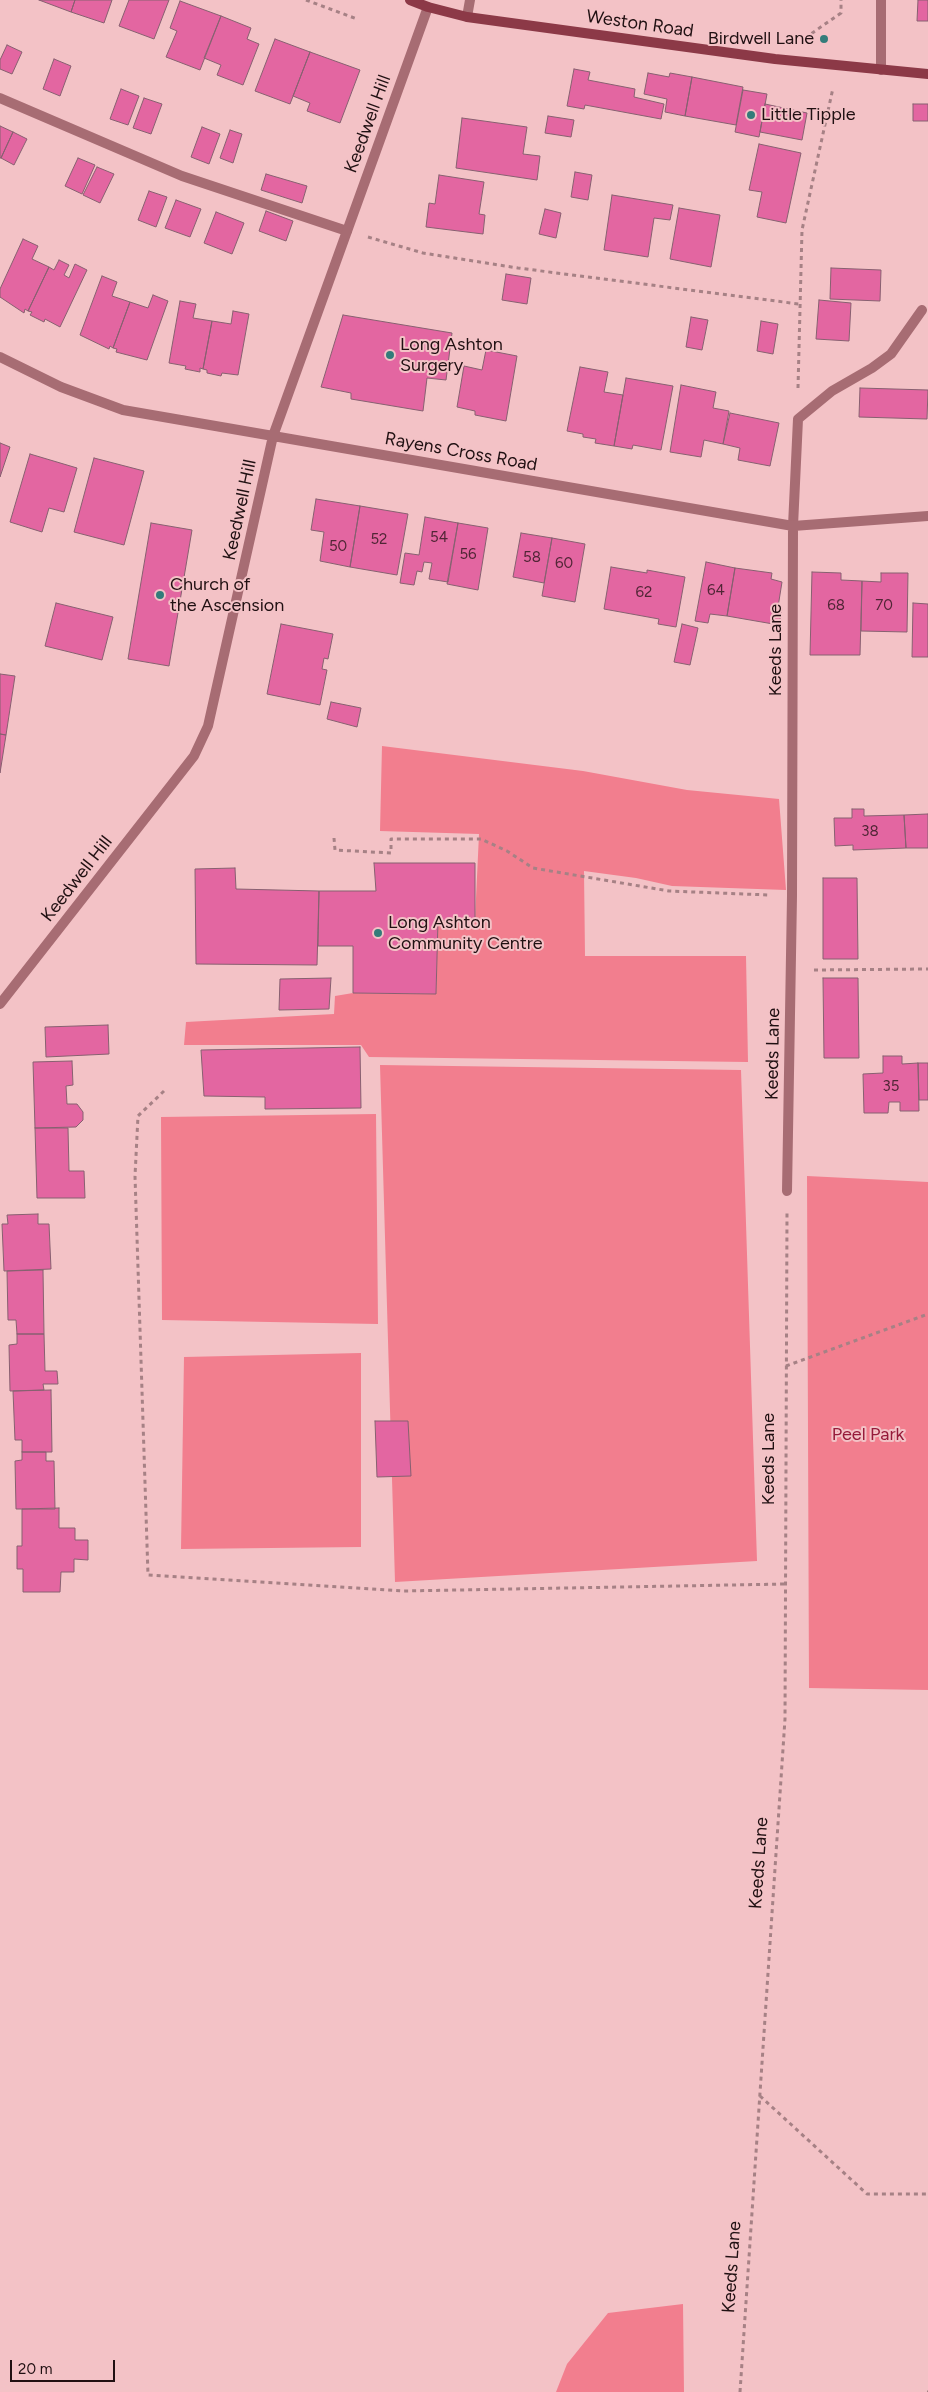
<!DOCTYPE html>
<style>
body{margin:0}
#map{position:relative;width:928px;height:2392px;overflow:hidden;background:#f3c2c6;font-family:Figtree,sans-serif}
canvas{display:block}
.scale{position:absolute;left:10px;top:2360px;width:105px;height:22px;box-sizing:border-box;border:2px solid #201012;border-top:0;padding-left:6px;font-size:15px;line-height:18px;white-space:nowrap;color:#201012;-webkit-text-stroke:4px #f3c2c6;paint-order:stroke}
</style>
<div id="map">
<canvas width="928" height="2392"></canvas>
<div class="scale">20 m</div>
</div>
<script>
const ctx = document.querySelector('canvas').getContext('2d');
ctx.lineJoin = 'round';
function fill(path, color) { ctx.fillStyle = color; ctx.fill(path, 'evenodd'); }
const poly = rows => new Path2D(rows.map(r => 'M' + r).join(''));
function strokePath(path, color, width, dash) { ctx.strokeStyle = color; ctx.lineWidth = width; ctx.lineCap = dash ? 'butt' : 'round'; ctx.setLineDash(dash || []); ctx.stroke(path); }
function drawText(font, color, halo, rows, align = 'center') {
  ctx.font = font + ' Figtree,sans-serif'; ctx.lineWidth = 4; ctx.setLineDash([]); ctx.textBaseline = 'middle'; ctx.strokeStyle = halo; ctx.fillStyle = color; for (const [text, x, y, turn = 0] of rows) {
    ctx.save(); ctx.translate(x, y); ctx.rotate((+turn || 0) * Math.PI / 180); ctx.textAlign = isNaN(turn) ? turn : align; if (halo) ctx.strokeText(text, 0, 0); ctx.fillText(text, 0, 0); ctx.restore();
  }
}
fill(poly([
 [382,746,583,771,687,790,779,799,786,890,672,886,636,878,584,871,585,956,746,956,748,1062,369,1057,361,1045,184,1045,186,1022,334,1014,335,996,353,993,436,994,438,921,475,920,479,834,380,831],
 [380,1065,741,1070,757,1561,395,1582],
 [376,1114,378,1324,162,1320,161,1117],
 [807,1176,928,1182,928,1690,809,1688],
 [361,1353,361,1547,181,1549,184,1357],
 [683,2304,684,2392,556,2392,567,2364,608,2313]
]), '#f27e8e');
const building = poly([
 [39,0,75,0,71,12,39,0],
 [75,0,112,0,104,23,71,12,75,0],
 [129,0,169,0,154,39,119,26,129,0],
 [918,0,928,0,928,21,917,21,918,0],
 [180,1,221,16,200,70,166,57,177,31,170,28,180,1],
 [221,16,251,28,247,39,259,44,243,85,217,75,221,65,204,58,221,16],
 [275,39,310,52,290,104,255,91,275,39],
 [7,45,22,52,12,74,0,69,0,60,7,45],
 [310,52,360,70,340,123,307,111,310,103,293,96,310,52],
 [54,59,71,66,60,96,43,89,54,59],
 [574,69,590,72,588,80,635,89,634,97,664,104,661,119,585,105,584,109,567,106,574,69],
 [648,73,669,77,670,73,692,77,685,116,665,112,667,99,644,94,648,73],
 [692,77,743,87,736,125,685,116,692,77],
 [121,89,139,96,128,125,110,119,121,89],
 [743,90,767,94,759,137,735,132,743,90],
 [144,98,162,104,151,134,133,128,144,98],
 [765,104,807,113,802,140,760,132,765,104],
 [913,104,928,104,928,121,913,121,913,104],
 [548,116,574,120,571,137,545,133,548,116],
 [462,118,527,127,523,154,540,156,537,180,456,168,462,118],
 [0,126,13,132,1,158,0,158,0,126],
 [202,127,220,134,209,164,191,157,202,127],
 [230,130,242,134,233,163,220,158,230,130],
 [13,132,27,139,14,165,1,158,13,132],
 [759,144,801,153,786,223,757,217,762,192,749,190,759,144],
 [78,158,95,165,82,194,65,186,78,158],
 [97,167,114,174,100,203,83,195,97,167],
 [575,172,592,175,588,200,571,197,575,172],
 [266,174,307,186,302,203,261,190,266,174],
 [439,175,484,182,479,214,485,215,483,234,426,227,429,203,435,204,439,175],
 [149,191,167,197,156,227,138,220,149,191],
 [612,195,673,205,670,220,654,218,648,257,604,250,612,195],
 [176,200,201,209,190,237,165,228,176,200],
 [679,208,720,215,711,267,670,259,679,208],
 [545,209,561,213,556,238,539,234,545,209],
 [266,211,293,221,286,241,259,231,266,211],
 [216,212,244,223,232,254,204,243,216,212],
 [23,239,38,246,32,259,49,267,28,311,25,309,24,313,0,297,0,289,23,239],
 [59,260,69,265,64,275,69,278,75,264,87,270,60,327,45,319,44,322,30,315,32,312,28,311,49,267,54,270,59,260],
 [831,268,881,270,880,301,830,299,831,268],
 [506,274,531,278,527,304,502,300,506,274],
 [102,276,117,282,112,296,130,302,113,348,110,346,109,349,80,335,102,276],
 [153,295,168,301,147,360,116,352,117,349,113,348,130,302,148,308,153,295],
 [819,300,851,303,849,341,816,339,819,300],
 [180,301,196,304,193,318,212,321,203,369,200,368,200,372,185,369,186,366,169,363,180,301],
 [233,311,249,314,238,375,222,373,221,376,207,373,207,370,203,369,212,321,231,324,233,311],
 [343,315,452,333,446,380,427,378,423,411,351,399,351,393,321,387,343,315],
 [691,317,708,320,702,350,686,347,691,317],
 [761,321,778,324,773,354,757,351,761,321],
 [486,350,517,356,506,421,475,415,475,411,457,407,464,366,482,370,486,350],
 [580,367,608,372,604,392,623,395,614,446,595,443,596,439,583,437,583,434,567,431,580,367],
 [626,378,673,386,661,450,633,445,632,449,614,446,626,378],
 [681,385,716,392,713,408,729,411,723,444,704,440,701,457,670,452,681,385],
 [860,388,928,390,927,419,859,417,860,388],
 [730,413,779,423,770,466,738,460,740,448,723,444,730,413],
 [0,443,10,447,0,477,0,443],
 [30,454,77,468,64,512,49,508,42,532,10,522,30,454],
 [94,458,144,471,124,545,74,532,94,458],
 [316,499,360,506,350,567,320,561,324,532,311,530,316,499],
 [360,506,408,514,397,575,350,567,360,506],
 [425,517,458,523,448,582,429,579,432,563,424,562,422,572,417,571,414,585,400,583,405,553,419,555,425,517],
 [151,523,192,530,169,666,128,659,151,523],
 [458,523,488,528,478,590,447,584,458,523],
 [521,533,552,538,544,583,513,577,521,533],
 [552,538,585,544,575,602,542,596,552,538],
 [706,562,735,568,727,616,710,614,708,623,695,621,706,562],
 [611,567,647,573,647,570,685,577,676,627,658,624,659,619,604,609,611,567],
 [735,568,772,573,771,579,782,582,778,607,782,608,779,625,727,616,735,568],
 [812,572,841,573,841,580,862,581,860,655,810,655,812,572],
 [881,573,908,573,907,632,861,631,862,581,881,582,881,573],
 [56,603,113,617,102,660,45,646,56,603],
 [913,603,928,604,928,657,912,657,913,603],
 [281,624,333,634,328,659,324,658,322,669,327,670,320,705,267,694,281,624],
 [682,624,698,628,690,665,674,662,682,624],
 [0,674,15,676,6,735,0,734,0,674],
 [331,702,361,708,357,727,327,719,331,702],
 [0,734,6,735,0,773,0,734],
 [852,809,864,809,864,816,904,815,906,848,853,850,853,845,835,846,834,818,852,818,852,809],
 [928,814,928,848,906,848,904,815,928,814],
 [374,863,475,863,475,920,438,921,436,994,353,993,353,946,318,946,319,891,376,891,374,863],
 [235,868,236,889,319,891,317,965,196,964,195,869,235,868],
 [823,878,857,878,858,959,823,959,823,878],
 [331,978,329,1009,279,1010,280,979,331,978],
 [823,978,858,978,859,1058,824,1058,823,978],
 [108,1025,109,1054,46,1057,45,1027,108,1025],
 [360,1047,361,1108,265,1109,265,1097,204,1096,201,1050,360,1047],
 [883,1056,902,1056,902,1064,918,1063,919,1111,900,1111,900,1102,889,1102,888,1113,864,1113,863,1074,883,1073,883,1056],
 [72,1061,73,1085,66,1086,67,1104,77,1104,83,1112,83,1120,76,1127,35,1128,33,1062,72,1061],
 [918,1063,928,1063,928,1100,919,1100,918,1063],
 [35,1128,68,1128,69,1171,84,1171,85,1198,37,1198,35,1128],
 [38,1214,38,1224,49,1224,51,1269,4,1271,2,1224,8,1224,7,1215,38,1214],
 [43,1270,44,1334,17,1334,16,1320,8,1320,7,1271,43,1270],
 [17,1334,44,1334,45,1371,57,1371,58,1384,43,1384,44,1390,10,1391,9,1345,17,1344,17,1334],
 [51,1390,52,1452,22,1452,22,1440,15,1440,13,1391,51,1390],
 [375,1421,408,1421,411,1476,377,1477,375,1421],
 [22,1452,46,1452,46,1461,54,1461,55,1509,16,1509,15,1461,22,1460,22,1452],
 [59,1508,59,1528,75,1528,75,1540,88,1540,88,1560,74,1559,74,1572,61,1572,60,1592,23,1592,23,1569,17,1569,17,1546,22,1546,22,1509,59,1508]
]);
fill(building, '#e366a1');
strokePath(building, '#876070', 1);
strokePath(poly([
 [306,0,357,19],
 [805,38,841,13,841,0],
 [368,237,423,253,518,268,799,304],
 [798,388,802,230,833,88],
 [334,838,335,850,391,853,391,839,481,839,507,851,533,868,669,891,769,895],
 [814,970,928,969],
 [164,1091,138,1116,135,1176,148,1575,403,1591,785,1584],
 [786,1366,928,1314],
 [760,2096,867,2194,928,2194],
 [740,2392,785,1719,787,1212],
 [927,2392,928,2392]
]), '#a68185', 3, [4, 4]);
strokePath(poly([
 [0,98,182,176,347,231],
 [793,526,798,419,832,391,872,368,891,354,922,310]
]), '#a76c73', 10);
strokePath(poly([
 [467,17,470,0],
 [881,70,881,0],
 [0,357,61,387,123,410,793,526,928,516],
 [0,1004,194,756,208,726,273,436,428,7],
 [787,1191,792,896,793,526]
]), '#a76c73', 10);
strokePath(poly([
 [410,0,428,7,467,17,775,59,928,74]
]), '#8c3947', 10);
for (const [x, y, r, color] of [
 [824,39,5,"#337c7a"],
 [751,115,5,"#337c7a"],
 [390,355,5,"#337c7a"],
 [160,595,5,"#337c7a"],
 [378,933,5,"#337c7a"]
]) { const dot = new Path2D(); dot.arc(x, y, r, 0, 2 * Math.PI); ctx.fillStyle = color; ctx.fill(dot); strokePath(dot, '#f3c2c6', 2); }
drawText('15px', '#512636', null, [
 ["54",439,538],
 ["52",379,540],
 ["50",338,547],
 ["56",468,555],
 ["58",532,558],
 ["60",564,564],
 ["64",716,591],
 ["62",644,593],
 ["68",836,606],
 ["70",884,606],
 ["38",870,832],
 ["35",891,1087]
]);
drawText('18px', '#201012', '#f3c2c6', [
 ["Weston Road",640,24,8],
 ["Keedwell Hill",368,124,-70],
 ["Rayens Cross Road",461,452,10],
 ["Keedwell Hill",240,510,-78],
 ["Keeds Lane",776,650,-90],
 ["Keedwell Hill",77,879,-52],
 ["Keeds Lane",773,1054,-89],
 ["Keeds Lane",769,1459,-90],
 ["Keeds Lane",759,1863,-86],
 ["Keeds Lane",732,2267,-86]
]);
drawText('18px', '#201012', '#f3c2c6', [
 ["Birdwell Lane",814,39,"right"],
 ["Little Tipple",761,115],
 ["Long Ashton",400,345],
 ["Surgery",400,366],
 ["Church of",170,585],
 ["the Ascension",170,606],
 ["Long Ashton",388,923],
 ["Community Centre",388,944]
], 'left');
drawText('18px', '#961a3a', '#f3c2c6', [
 ["Peel Park",868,1435]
]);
</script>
